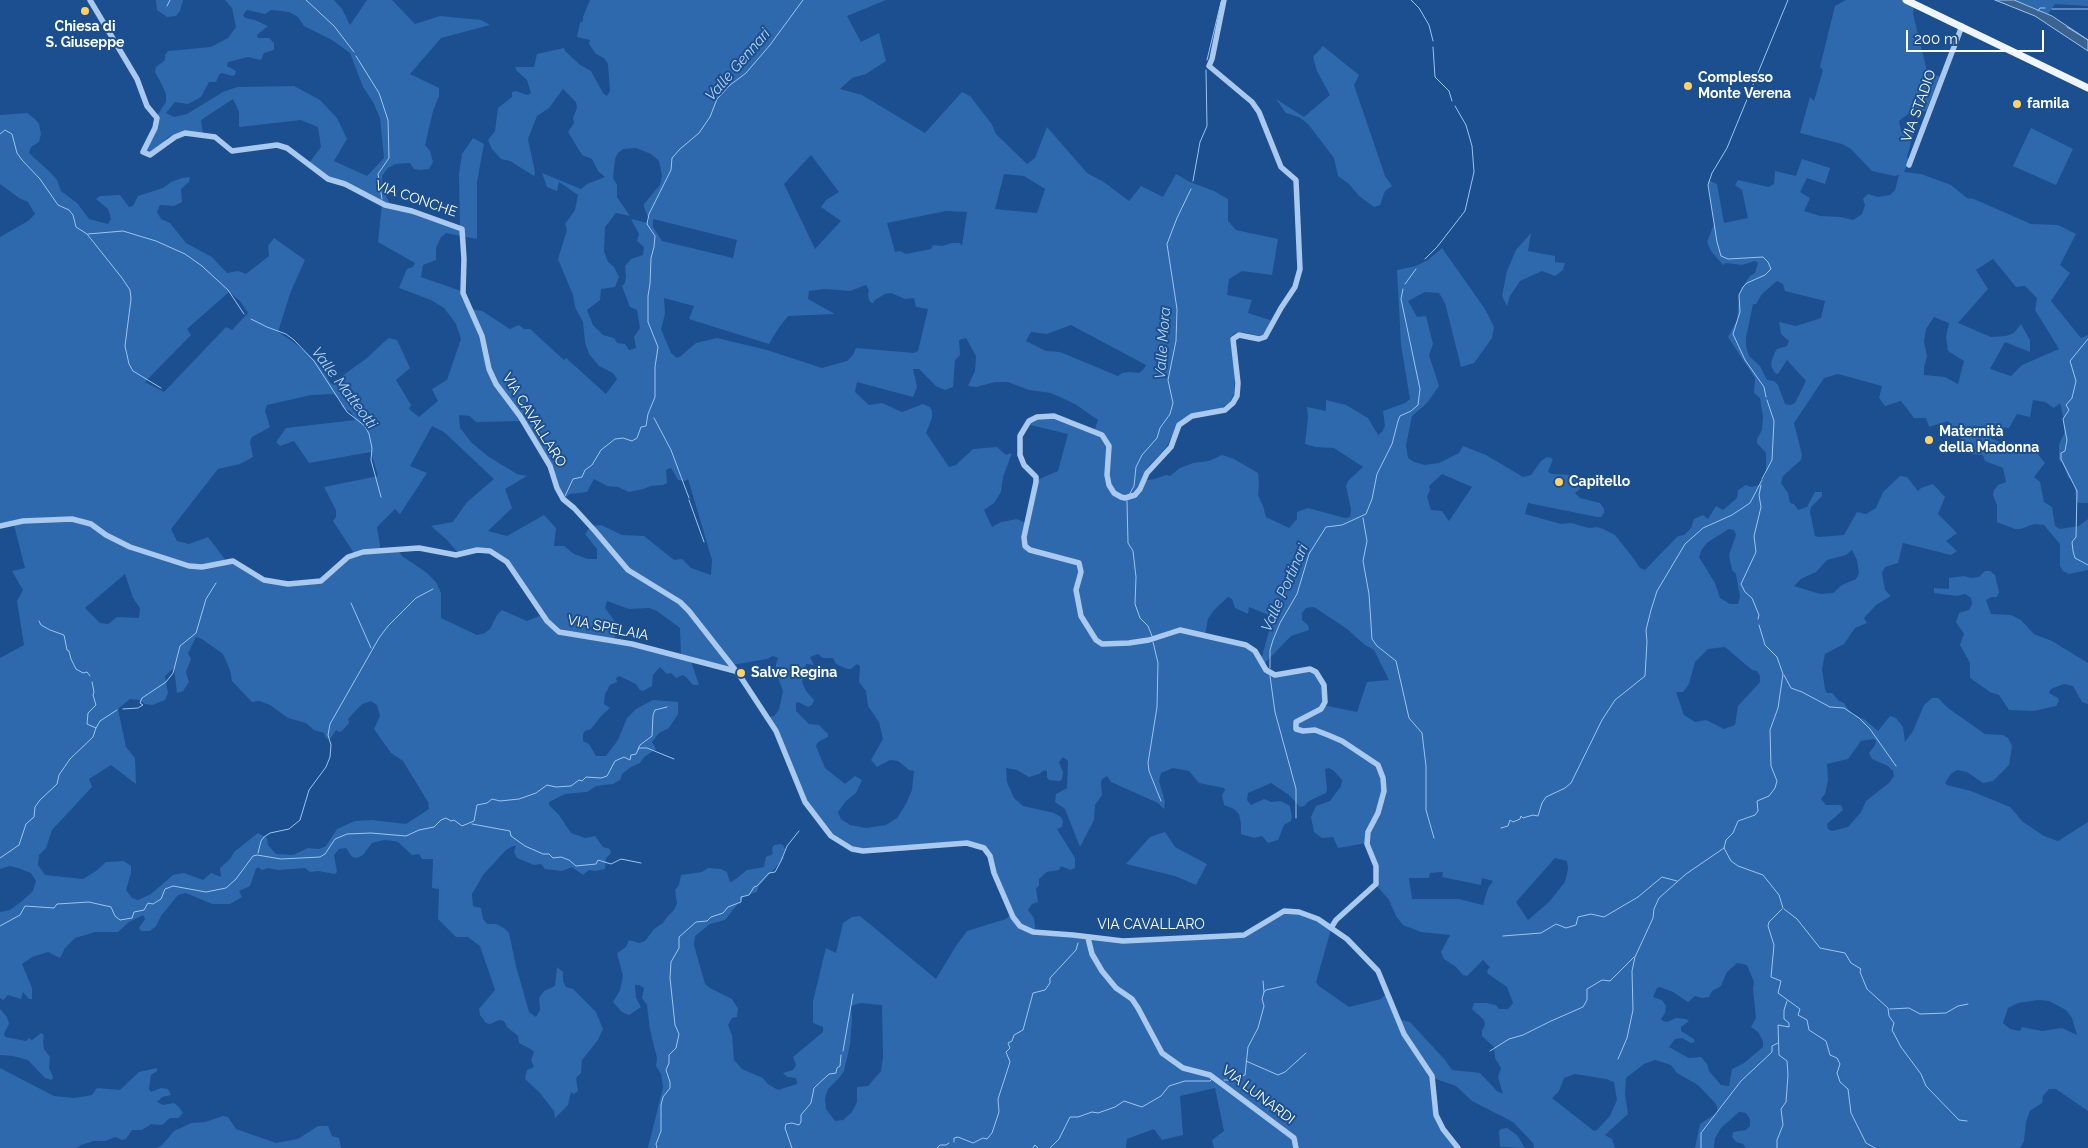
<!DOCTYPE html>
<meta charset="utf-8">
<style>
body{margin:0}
#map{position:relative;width:2088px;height:1148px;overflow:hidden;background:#1b4f8f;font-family:Raleway,sans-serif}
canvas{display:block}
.scale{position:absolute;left:1906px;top:30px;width:138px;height:22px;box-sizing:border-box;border:2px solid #fff;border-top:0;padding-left:6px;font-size:15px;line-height:18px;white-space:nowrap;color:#fff;-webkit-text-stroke:4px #1b4f8f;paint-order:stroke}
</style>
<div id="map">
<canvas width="2088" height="1148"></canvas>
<div class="scale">200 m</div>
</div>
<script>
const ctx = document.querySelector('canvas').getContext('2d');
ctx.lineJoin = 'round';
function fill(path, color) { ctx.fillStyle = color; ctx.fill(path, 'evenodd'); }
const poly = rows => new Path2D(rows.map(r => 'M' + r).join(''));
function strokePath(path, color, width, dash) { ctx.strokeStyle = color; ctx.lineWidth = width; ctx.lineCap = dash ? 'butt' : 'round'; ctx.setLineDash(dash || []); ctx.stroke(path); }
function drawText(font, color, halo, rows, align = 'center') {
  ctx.font = font + ' Raleway,sans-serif'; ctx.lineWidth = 4; ctx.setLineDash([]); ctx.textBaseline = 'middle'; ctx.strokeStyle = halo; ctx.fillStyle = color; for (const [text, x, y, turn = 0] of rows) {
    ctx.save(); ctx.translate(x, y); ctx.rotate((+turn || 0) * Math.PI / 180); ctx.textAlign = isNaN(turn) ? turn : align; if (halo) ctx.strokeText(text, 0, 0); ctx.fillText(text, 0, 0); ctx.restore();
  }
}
fill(poly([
 [156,0,183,0,180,11,176,16,167,17,157,10],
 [225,0,334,0,342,9,350,25,367,0,392,0,415,24,440,16,481,20,490,25,441,38,410,74,439,88,439,96,433,111,425,145,430,151,433,162,429,169,420,170,414,169,410,163,395,164,388,168,382,176,382,188,391,206,460,230,459,174,462,154,473,138,484,144,477,182,477,239,446,233,441,237,436,248,436,260,423,265,421,277,461,291,471,309,482,311,510,329,519,325,524,329,530,329,564,360,566,358,606,394,617,379,613,373,599,366,589,354,585,342,583,322,575,307,573,295,558,259,567,230,565,224,575,210,578,195,559,182,557,191,547,187,542,173,581,189,587,184,605,177,598,171,592,159,582,155,568,132,574,123,573,118,577,108,576,102,563,89,549,108,537,116,528,139,535,172,534,176,510,161,501,159,492,149,488,140,495,131,498,108,512,97,512,92,516,91,527,95,531,93,527,80,517,71,515,67,534,67,537,54,564,48,565,51,580,65,591,71,603,93,607,96,610,91,608,64,604,58,596,54,589,44,590,40,577,37,580,23,583,21,583,17,590,0,886,0,847,16,861,42,879,33,886,61,866,74,852,78,840,89,862,95,925,133,962,92,970,96,991,123,996,134,1027,164,1035,158,1047,127,1087,173,1104,182,1129,201,1141,186,1163,197,1176,174,1190,182,1214,191,1228,199,1228,221,1236,230,1278,239,1272,275,1242,271,1229,279,1227,295,1252,300,1248,313,1273,321,1264,335,1260,336,1242,332,1235,333,1230,337,1235,375,1234,394,1230,402,1220,409,1189,415,1178,424,1166,448,1148,467,1141,481,1155,479,1166,475,1170,476,1180,468,1193,463,1209,461,1222,455,1234,459,1258,473,1259,484,1258,495,1263,506,1266,517,1289,528,1297,519,1297,512,1308,508,1345,518,1350,517,1351,509,1346,486,1348,481,1363,467,1334,448,1316,447,1305,444,1308,418,1307,407,1326,411,1326,400,1346,405,1368,418,1378,435,1382,432,1385,426,1383,411,1405,403,1410,399,1401,345,1397,270,1416,266,1428,260,1442,248,1485,309,1494,327,1492,338,1474,363,1461,367,1445,303,1439,293,1425,292,1408,301,1417,317,1426,316,1433,344,1429,355,1439,386,1427,403,1412,416,1406,445,1408,458,1414,462,1425,465,1439,463,1459,453,1463,446,1486,455,1523,477,1531,475,1541,461,1547,457,1551,458,1553,459,1548,472,1552,474,1575,475,1582,477,1581,488,1575,493,1580,498,1600,503,1604,509,1604,513,1601,517,1597,517,1528,503,1525,514,1561,524,1571,523,1589,528,1597,527,1603,529,1615,535,1631,555,1640,568,1645,570,1678,536,1684,535,1691,528,1694,519,1703,515,1708,519,1716,506,1723,510,1737,498,1738,490,1746,485,1751,487,1759,485,1766,474,1766,453,1757,443,1757,439,1762,430,1763,417,1760,398,1754,393,1755,378,1728,337,1737,320,1739,295,1743,286,1750,276,1755,273,1758,263,1755,261,1742,265,1726,263,1723,265,1711,251,1707,242,1714,224,1708,180,1717,184,1724,223,1748,218,1742,190,1735,185,1738,180,1768,187,1774,184,1775,171,1796,176,1802,159,1830,168,1825,184,1807,178,1800,192,1810,198,1804,211,1820,216,1841,217,1853,220,1862,214,1865,205,1863,199,1868,194,1878,197,1890,195,1895,190,1899,175,1895,176,1872,171,1851,149,1842,144,1800,133,1810,97,1814,101,1823,70,1820,67,1835,6,1846,0,1902,0,1914,6,1913,14,1927,71,1940,77,1926,111,1908,114,1899,121,1901,131,1913,134,1907,158,1910,159,1904,172,1921,174,1951,185,1967,198,1974,199,2031,224,2058,225,2076,234,2060,265,2070,273,2051,301,2081,338,2088,335,2088,503,2079,503,2076,500,2075,485,2068,477,2063,464,2059,460,2059,444,2064,434,2064,421,2060,403,2054,408,2045,402,2033,400,2030,417,2017,414,2009,428,1981,426,1977,433,2020,450,2027,442,2033,443,2037,453,2045,463,2034,477,2040,482,2044,502,2052,507,2055,526,2060,529,2079,526,2088,519,2088,570,2069,574,2063,571,2060,566,2060,544,2044,525,2034,524,2021,529,2015,529,1997,522,1997,505,1993,495,1994,490,1998,485,2006,482,2003,468,1985,461,1983,455,1969,454,1967,447,1948,421,1929,427,1926,418,1914,418,1901,401,1885,406,1879,398,1882,386,1838,374,1824,378,1794,423,1802,455,1801,460,1783,476,1781,483,1788,493,1790,503,1794,504,1798,510,1807,507,1815,492,1822,492,1822,496,1811,507,1810,512,1815,536,1819,537,1844,535,1857,512,1866,514,1876,508,1883,492,1900,476,1907,477,1918,491,1921,488,1933,484,1945,497,1938,514,1957,533,1946,541,1957,551,1951,555,1903,543,1898,563,1885,567,1882,573,1885,590,1891,596,1876,605,1864,618,1867,623,1855,628,1844,644,1825,654,1822,669,1825,689,1827,693,1832,693,1839,701,1844,703,1852,715,1864,719,1878,731,1890,716,1896,718,1903,727,1905,742,1913,731,1924,705,1932,698,1938,698,1948,708,1985,734,2003,735,2008,738,2012,746,2009,765,1993,781,1983,783,1967,772,1957,770,1951,774,1945,783,1947,785,1971,791,2010,807,2023,822,2044,836,2058,841,2088,822,2088,1111,2056,1089,2049,1089,2043,1096,2042,1103,2030,1111,2026,1122,2024,1141,2020,1148,1746,1148,1743,1144,1736,1142,1732,1137,1733,1132,1746,1130,1750,1126,1750,1119,1746,1113,1739,1112,1721,1128,1715,1138,1714,1148,1695,1148,1700,1124,1718,1112,1716,1104,1698,1085,1677,1073,1671,1065,1655,1060,1644,1064,1626,1078,1625,1094,1628,1114,1605,1135,1612,1139,1615,1148,1534,1148,1533,1143,1513,1122,1472,1101,1456,1086,1433,1078,1438,1118,1459,1148,1214,1148,1212,1140,1224,1131,1215,1088,1180,1096,1183,1135,1162,1140,1154,1129,1127,1139,1126,1148,648,1148,663,1087,661,1074,656,1066,657,1058,650,1030,647,1005,642,998,644,988,639,985,635,985,636,998,641,1007,629,1015,622,1012,613,1002,620,990,623,976,617,953,626,947,629,940,639,943,645,941,654,929,663,923,667,917,674,910,677,903,675,890,679,885,681,875,702,872,708,868,721,869,727,872,730,882,733,881,747,870,764,867,766,857,773,854,772,848,774,845,781,844,784,846,785,850,782,856,784,858,758,887,757,892,744,896,725,920,710,924,695,936,694,945,705,984,710,988,732,999,738,1009,737,1017,732,1018,728,1025,732,1035,734,1060,742,1069,763,1078,768,1084,778,1090,797,1084,796,1078,787,1077,783,1073,793,1070,796,1065,793,1057,823,1032,823,1027,813,1023,813,1001,826,948,836,953,843,923,852,917,860,916,936,979,956,946,967,931,1006,919,1011,914,985,849,971,845,941,843,903,851,867,851,838,841,820,826,802,799,782,746,766,718,774,716,779,710,783,691,776,672,776,664,778,658,773,656,767,659,732,665,734,669,691,661,699,685,693,685,686,677,683,675,676,678,671,673,667,674,660,667,653,675,652,686,643,691,640,690,636,684,619,676,616,678,617,682,610,685,605,694,604,704,610,708,602,715,591,729,585,731,583,734,583,741,589,744,596,756,606,756,618,740,627,718,636,709,653,700,678,702,678,714,669,728,659,733,652,742,656,749,644,757,640,763,631,767,622,774,620,780,613,784,596,786,587,792,565,794,549,802,549,805,559,815,571,833,585,838,595,836,603,847,610,849,611,853,606,858,605,869,595,871,589,870,583,875,572,867,562,871,545,869,541,864,534,865,517,858,514,852,516,846,513,846,506,850,483,875,472,894,473,906,481,908,483,919,487,924,496,924,504,928,509,933,516,966,529,1012,536,1017,540,1010,539,998,544,991,555,986,557,967,563,972,563,981,566,987,573,989,596,1012,603,1029,598,1040,582,1060,581,1073,576,1078,578,1091,574,1094,571,1092,568,1105,555,1118,554,1111,540,1093,525,1079,527,1070,534,1067,531,1060,534,1052,532,1050,519,1043,518,1036,507,1027,504,1021,499,1020,490,1024,486,1023,480,1015,479,1009,495,990,494,987,480,946,468,937,456,937,438,919,439,889,432,888,433,859,422,859,419,854,412,855,398,842,394,841,384,840,372,843,363,855,357,858,352,857,346,848,339,849,334,855,337,872,335,874,318,871,310,872,305,868,278,870,268,868,262,870,258,867,256,869,250,886,239,891,242,897,230,904,212,904,186,893,178,895,161,916,156,926,150,931,141,931,139,928,145,919,143,915,129,922,118,932,95,932,75,938,65,948,60,958,48,952,32,957,22,964,32,988,32,999,29,999,23,992,21,999,8,995,3,1000,0,998,0,912,10,910,22,901,33,891,36,881,31,873,21,869,10,866,0,869,0,658,24,645,17,601,23,590,12,571,25,568,14,525,0,528,0,237,28,221,35,214,28,202,19,198,0,184,0,115,27,113,35,119,39,124,41,134,39,142,31,147,29,153,51,173,57,180,61,191,77,203,89,219,108,224,111,219,108,209,96,199,100,196,120,195,129,207,133,206,138,196,163,188,171,182,182,178,190,177,189,182,181,189,182,202,174,206,160,205,157,212,161,219,170,223,186,243,212,257,227,273,238,271,246,274,269,256,268,246,274,238,305,260,291,291,278,332,292,341,321,365,331,384,367,358,384,342,389,338,397,340,410,368,396,380,411,405,409,409,419,417,438,401,432,389,447,380,461,339,456,324,444,308,431,300,399,288,407,269,413,267,415,263,378,242,382,203,329,180,309,163,321,147,318,127,301,120,239,127,239,112,233,99,201,120,203,135,183,134,168,137,152,154,142,152,141,149,155,123,156,117,166,102,166,94,161,83,155,72,156,67,165,60,165,55,168,51,211,47,228,38,236,27,232,8],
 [247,10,265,14,271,10,289,12,298,17,304,26,332,40,350,53,363,87,373,102,380,118,384,158,367,176,334,161,347,139,337,118,320,100,294,86,237,87,223,92,187,114,174,117,166,113,175,102,188,104,201,97,209,82,216,82,219,75,222,73,232,76,235,75,236,71,227,66,228,62,248,57,261,60,264,53,274,50,274,43,269,38,258,38,257,35,268,26,255,20,245,18,243,15],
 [636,148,651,154,659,161,662,176,660,185,644,204,644,207,649,220,648,223,631,219,639,234,637,241,644,247,643,255,631,259,625,266,626,276,625,283,622,286,630,307,637,310,640,328,634,337,636,348,629,350,625,344,617,343,614,338,603,335,593,325,587,310,600,300,601,289,615,287,619,277,614,267,608,262,604,251,605,227,616,213,630,216,617,197,617,185,613,178,615,159,618,153,623,149],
 [811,155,839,192,826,200,821,207,841,221,815,249,784,184],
 [1004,174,1024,176,1045,189,1037,213,995,209],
 [946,211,967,212,962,246,960,243,952,243,942,246,933,245,931,249,906,254,900,251,895,252,887,223],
 [653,219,737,240,733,258,662,241,653,227],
 [1993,259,2016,287,2025,286,2037,298,2035,310,2059,349,2022,365,2011,376,1990,369,2005,342,2030,352,2030,340,2021,324,2014,333,2006,336,1991,337,1958,323,1988,289,1976,270],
 [1777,281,1783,284,1785,291,1825,301,1821,318,1796,326,1779,322,1781,334,1789,341,1787,346,1777,349,1775,352,1771,363,1772,368,1775,373,1778,374,1787,360,1806,381,1795,403,1791,405,1785,404,1778,385,1774,381,1767,380,1760,366,1749,356,1746,346,1746,338,1753,304,1756,304,1762,294],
 [866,285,869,290,868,295,870,302,873,303,875,300,885,294,891,293,905,299,914,298,916,307,928,309,918,351,914,353,856,348,853,355,847,361,822,368,767,350,717,338,696,343,681,356,677,358,671,353,661,329,665,314,664,298,694,306,689,319,769,344,778,329,788,316,835,314,808,299,809,291,825,289,850,291],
 [229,292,240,301,248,313,232,330,226,327,164,392,145,382,191,335,187,329],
 [1934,317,1949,323,1946,337,1948,351,1964,361,1958,384,1945,377,1924,375,1924,367,1927,356,1924,342,1926,329],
 [1071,325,1146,365,1144,369,1139,373,1129,372,1122,373,1118,376,1060,352,1046,351,1026,341,1031,332,1047,334],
 [966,338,976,356,975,371,968,386,976,387,995,382,1008,382,1029,390,1051,393,1075,404,1098,420,1095,429,1059,417,1036,417,1026,424,1068,434,1058,471,1037,480,1025,523,1017,519,1001,522,992,527,984,510,994,503,1001,492,1003,477,1012,453,1006,455,997,447,973,449,956,465,949,467,926,433,932,418,932,411,930,407,923,404,902,412,882,403,869,405,855,392,857,382,913,397,917,387,913,369,919,369,936,386,945,390,953,387,955,360,960,355,959,340],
 [333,394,340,400,342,407,351,412,355,420,286,428,276,442,280,446,294,441,309,463,371,452,378,476,324,487,336,510,336,517,333,521,354,553,314,582,279,584,262,579,231,561,227,562,208,537,189,544,177,541,171,529,218,469,240,464,253,457,250,442,252,437,270,427,265,411,267,405,311,395],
 [459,415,470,416,476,422,522,421,548,466,562,500,570,494,587,492,594,479,607,486,618,487,629,492,644,489,650,486,663,485,667,483,666,470,671,468,678,480,685,481,688,479,712,560,711,575,691,568,682,559,674,560,644,536,622,535,601,525,591,526,585,534,597,549,597,559,588,559,574,554,564,546,554,546,556,528,544,515,507,536,488,531,512,508,505,489,527,476,517,474,489,457,472,443,460,428],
 [432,426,444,432,494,479,467,502,453,522,431,526,447,540,459,554,492,552,503,560,544,614,527,621,502,610,497,615,490,629,485,633,477,635,441,618,441,593,436,582,427,573,402,556,398,550,381,552,377,527,395,509,400,514,427,473,410,466],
 [1442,474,1472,487,1449,521,1442,511,1431,510,1427,496,1430,490,1429,486],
 [1729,529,1734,530,1736,535,1729,555,1732,570,1736,574,1738,586,1740,596,1738,604,1730,604,1720,598,1715,583,1699,557,1702,549,1708,542],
 [1852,550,1857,560,1859,573,1856,579,1842,585,1833,593,1820,594,1794,586,1801,579,1816,572,1827,560,1846,555],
 [125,574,133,598,140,608,139,618,117,617,108,624,100,623,85,608],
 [1228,597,1232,599,1235,608,1248,614,1249,607,1273,617,1261,660,1252,647,1205,635,1208,619,1214,610],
 [607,601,629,609,649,608,657,611,680,628,681,657,614,639,619,627,605,608],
 [1314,607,1347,629,1365,645,1374,650,1389,680,1367,682,1357,712,1323,705,1325,691,1315,672,1305,669,1276,675,1263,665,1291,636,1309,630,1308,625,1302,620,1302,613,1306,608],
 [196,637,202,639,223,654,230,670,232,681,252,702,259,701,270,705,288,718,306,723,314,730,324,733,327,739,331,738,336,730,339,732,342,731,349,723,348,719,362,704,371,701,377,705,380,716,374,729,391,753,403,761,428,802,429,809,406,824,372,820,355,821,337,829,326,846,319,849,308,848,293,855,276,854,268,845,267,838,258,833,234,852,230,859,220,868,221,877,211,873,203,880,184,873,173,875,151,894,138,900,132,898,126,890,131,873,131,866,124,861,106,862,96,871,83,879,45,875,38,865,39,855,46,848,52,830,92,787,89,779,111,765,136,784,135,758,126,747,118,709,130,699,139,700,145,704,152,705,165,700,168,693,165,676,174,668,177,693,183,691,189,682,186,672,191,659,188,653],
 [1725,647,1752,670,1757,671,1760,676,1760,682,1738,706,1735,725,1724,729,1706,720,1695,722,1684,715,1676,692,1683,692,1689,684,1695,662,1708,649],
 [818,654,823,658,833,658,836,664,847,669,851,669,857,664,860,666,859,682,866,691,868,706,879,722,883,739,871,760,877,767,890,760,898,761,909,770,914,771,912,790,906,804,897,818,886,825,866,828,850,825,841,819,838,812,846,801,856,793,862,780,855,776,845,784,825,768,816,746,818,742,828,737,828,734,819,725,809,724,796,711,796,703,798,702,808,707,812,705,814,700,806,691,802,682,806,664,814,665,810,657],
 [1874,739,1876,741,1875,745,1869,753,1872,759,1888,766,1893,771,1894,776,1889,783,1866,801,1861,812,1848,827,1832,831,1828,829,1827,824,1843,810,1841,805,1826,805,1821,799,1825,794,1828,780,1827,764,1848,759,1861,741],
 [1063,757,1068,761,1067,788,1056,794,1055,802,1065,809,1080,847,1094,820,1095,805,1102,795,1101,783,1102,779,1107,776,1111,782,1158,803,1164,809,1165,802,1159,781,1161,773,1173,768,1189,771,1199,783,1224,788,1225,790,1222,795,1224,805,1234,809,1239,814,1241,824,1241,834,1254,838,1262,836,1268,843,1278,840,1284,825,1291,821,1292,817,1290,806,1281,801,1271,802,1264,799,1251,805,1247,800,1248,793,1271,783,1289,795,1300,807,1304,806,1309,801,1326,793,1327,790,1325,769,1329,768,1334,771,1342,780,1341,786,1330,801,1316,806,1311,817,1314,832,1322,838,1333,837,1338,848,1367,843,1375,863,1376,885,1389,900,1396,916,1403,925,1421,932,1450,935,1441,952,1444,959,1456,967,1463,975,1467,976,1483,960,1490,967,1487,971,1488,974,1507,987,1513,1003,1508,1009,1499,1009,1496,1005,1486,1003,1474,1003,1472,1009,1484,1020,1485,1025,1482,1031,1482,1036,1494,1047,1495,1058,1501,1068,1498,1077,1503,1094,1497,1091,1480,1073,1452,1070,1445,1060,1410,1022,1397,1019,1387,993,1381,999,1349,1007,1319,986,1316,982,1332,926,1294,911,1283,911,1239,936,1104,939,1036,935,1034,918,1028,910,1032,904,1038,902,1036,889,1039,885,1039,879,1047,872,1059,870,1061,866,1070,870,1075,868,1075,858,1057,829,1062,827,1063,821,1061,817,1054,813,1023,806,1014,798,1007,782,1006,768,1017,770,1029,777,1039,774,1044,770,1047,771,1047,777,1049,780,1060,781,1062,779,1063,772,1059,762],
 [1555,858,1567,861,1568,869,1565,882,1549,902,1528,920,1516,902],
 [1443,872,1442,877,1481,885,1482,878,1493,881,1488,888,1483,905,1459,899,1412,899,1409,878,1429,878,1430,873],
 [1737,963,1747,965,1754,982,1753,989,1756,1018,1751,1027,1758,1032,1763,1041,1763,1047,1744,1063,1732,1069,1729,1086,1721,1085,1709,1071,1707,1064,1701,1057,1689,1058,1669,1047,1675,1039,1682,1038,1691,1043,1695,1042,1694,1039,1681,1031,1681,1027,1689,1021,1686,1019,1676,1018,1667,1022,1663,1021,1661,1019,1665,1013,1666,1006,1662,1000,1653,997,1657,988,1660,987,1673,992,1688,1002,1695,996,1702,998,1709,997,1712,991,1721,986,1727,972],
 [2038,1000,2049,1001,2066,1010,2072,1018,2077,1035,2062,1028,2042,1031,2022,1027,2020,1031,2010,1029,2003,1023,2008,1008,2018,1003],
 [860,1003,882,1005,883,1057,881,1071,868,1086,857,1087,857,1102,852,1112,843,1120,835,1121,826,1109,825,1098,828,1089,839,1078,844,1071,850,1045,852,1019,851,1006],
 [1575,1074,1606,1079,1614,1082,1617,1100,1610,1116,1597,1130,1594,1131,1552,1098,1559,1091,1564,1078],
 [2014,0,2088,0,2088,6,2055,4,2048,14],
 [1323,46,1359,75,1354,85,1385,176,1392,186,1385,191,1380,205,1374,207,1359,196,1349,184,1338,176,1334,158,1308,124,1299,117,1286,113,1276,99,1304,117,1330,95,1317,71,1313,57],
 [2031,128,2073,149,2056,185,2013,166],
 [1531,233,1528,251,1555,256,1555,262,1565,263,1563,270,1555,276,1542,271,1520,281,1510,296,1507,306,1502,296,1507,271,1516,250],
 [1985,571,1990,571,1995,575,1999,592,1997,597,1992,597,1986,600,1991,614,2011,615,2021,620,2034,634,2052,641,2088,663,2088,704,2082,702,2073,686,2064,684,2051,689,2049,693,2058,698,2059,701,2056,706,2034,711,2009,710,1999,695,1990,692,1970,678,1970,663,1960,645,1964,634,1956,622,1959,613,1969,610,1972,604,1971,598,1965,594,1957,596,1934,593,1934,588,1949,589,1949,578,1964,576,1971,578,1979,577],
 [1165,832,1175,847,1207,864,1196,885,1175,876,1126,864,1150,837],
 [0,1009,7,1017,9,1024,4,1034,5,1037,26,1041,29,1038,32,1040,41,1033,44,1035,43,1042,44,1049,50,1057,49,1068,53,1077,52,1080,45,1078,28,1060,13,1056,0,1055],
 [0,1068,54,1096,74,1098,92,1095,97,1088,120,1090,139,1072,157,1068,157,1071,151,1075,149,1089,151,1092,161,1088,168,1089,171,1095,162,1097,157,1102,163,1105,174,1103,179,1107,183,1113,178,1118,170,1118,162,1125,151,1124,142,1130,132,1130,126,1139,122,1140,115,1137,105,1141,94,1141,81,1145,77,1148,0,1148],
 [223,1116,228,1117,236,1129,276,1143,298,1139,318,1126,328,1126,332,1136,339,1138,341,1148,157,1148,162,1145,174,1131,191,1123,205,1122],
 [1507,1128,1517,1135,1525,1148,1500,1147,1499,1131,1501,1129]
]), '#2e69ad');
const water = poly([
 [1995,0,2014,0,2052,16,2088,40,2088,51,2035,16,1995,0]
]);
fill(water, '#3c6290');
strokePath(water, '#9cc4f0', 1);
strokePath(poly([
 [306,0,334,26,354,52],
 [1411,0,1419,8,1429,25,1433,41],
 [167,6,170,0],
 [2052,9,2088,9],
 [2038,11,2040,8,2045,8],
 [2067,27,2088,40],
 [1433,47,1435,77,1449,91,1452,101],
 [356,56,379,93,388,120,389,158,378,174,382,199],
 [1207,60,1221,2],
 [0,134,5,130,12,134,17,153,22,160,40,179,58,205,69,210,73,215,76,227,87,234,122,278,130,290,131,299,125,346,129,364,133,371,161,388],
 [1193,181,1200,142,1207,126,1206,70],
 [88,234,123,231,156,241,185,254,202,266,228,290,244,314],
 [1425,259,1437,247,1465,211,1474,172,1472,146,1466,125,1455,106],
 [1405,284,1416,269],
 [251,319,267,327,286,334,294,340,314,361,347,412,365,426,369,434,372,448,371,460,381,497],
 [2088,339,2070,361,2076,381,2072,398,2066,405,2069,410,2063,419,2067,440,2065,451,2061,453,2061,459,2077,491,2076,537,2072,542,2073,551,2075,558,2088,565],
 [1766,397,1764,387,1745,360,1733,334,1740,312,1739,295,1743,287,1747,283,1765,275,1771,269,1768,262,1763,257,1728,259,1721,256,1717,242,1708,185,1712,173,1727,148,1788,0],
 [654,418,671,450,689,498],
 [1762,479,1772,460,1774,421,1767,400],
 [1129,495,1134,486,1136,467,1142,455,1157,438,1160,428,1170,414,1173,403,1168,380,1176,341,1177,309,1167,244,1177,218,1191,189],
 [565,496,573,479,582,477,585,470,592,465,601,450,615,439,623,438,632,441,637,438,641,427,646,426,648,414,655,397,655,367,658,347,648,322,648,296,650,284,651,258,654,247,655,236,647,224,649,214,671,170,672,158,680,149,699,133,710,117,717,99,730,85,746,73,770,45,803,0],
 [689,500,704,542],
 [1127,501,1128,543,1133,551,1136,577,1135,604,1140,618,1148,626,1152,636],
 [1363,518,1367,541,1363,561,1369,594,1372,639,1377,646,1396,661,1409,718,1422,733,1426,766,1426,810,1434,838],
 [351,603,371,648],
 [1758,619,1759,615,1752,598,1745,592,1741,584,1756,552,1754,536,1761,507,1759,495,1761,485],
 [39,621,41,625,50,630,64,635,67,650,69,651,71,659,76,669,83,673,87,672,90,676],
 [1759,625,1765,645,1777,657,1783,674,1778,708,1770,730,1771,766,1777,781,1775,788,1769,796,1757,801,1758,811,1755,815,1738,821,1733,833,1726,840,1724,848,1731,861,1738,866,1763,875,1779,895,1783,908],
 [1153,642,1158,663,1157,707,1148,763,1149,771,1161,801],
 [1270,668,1270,650,1273,640,1280,623,1297,594,1309,554,1326,527,1342,525,1366,514,1372,499,1377,474,1392,444,1398,421,1400,416,1411,411,1418,405,1420,389,1401,299,1403,289],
 [1784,675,1791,688,1802,692,1830,707,1844,708,1859,718,1870,729,1896,766],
 [1270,676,1275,712,1296,789,1296,818],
 [123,709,138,708,143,705,140,703,142,698,166,682,173,673,180,646,196,633,206,599,216,583],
 [96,728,100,721,117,710],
 [638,749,640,745,652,736,653,715,655,710,667,707],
 [472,824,510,831,511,836,525,846,543,854,549,854,553,858,561,857,569,860,576,866,596,864,598,860,611,864,621,859,641,863],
 [1501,828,1508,826,1510,820,1513,822,1520,819,1521,816,1523,818,1533,815,1538,816,1542,803,1546,797,1565,788,1571,783,1602,720,1615,700,1645,676,1647,642,1646,630,1651,610,1657,591,1685,544,1703,528,1732,515,1750,503,1762,480],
 [258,853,261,841,264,837,270,833,289,829,300,820,309,790,326,767,330,757,331,745,328,735,330,724,379,638,388,626,416,598,433,589],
 [0,858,19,845,26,824,34,817,35,807,40,800,57,784,59,775,70,759,93,737,96,728,87,724,88,713,96,705,93,695,94,692,92,682],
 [1782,909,1769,922,1768,926,1774,945,1771,977,1781,981,1778,993,1800,1009,1798,1015,1807,1020,1809,1030,1826,1041,1830,1055,1837,1058,1840,1064,1837,1073,1840,1082,1848,1089,1851,1113,1866,1143,1875,1148],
 [1784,909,1797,919,1820,948,1845,953,1851,963,1861,969,1860,972,1867,989,1888,1008,1889,1016,1894,1023,1892,1030,1901,1047,1921,1074,1926,1086,1959,1120,1967,1121],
 [0,926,20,915,25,906,54,908,57,904,89,902,111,907,115,916,120,920,132,918,134,912,144,910,148,903,153,904,161,899,165,889,173,886,206,892,226,888,236,879,253,856,257,855,281,859,320,857,325,854,335,839,347,834,371,833,406,836,419,830,434,827,441,820,446,818,451,821,454,820,462,826,474,821,477,805,487,803,492,799,500,801,519,799,536,793,547,785,556,787,571,786,579,780,582,781,586,777,601,778,607,776,615,761,624,757,630,760,631,755,636,754,639,748,647,748,674,759],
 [1503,936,1541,933,1556,924,1566,928,1576,925,1578,917,1591,914,1604,917,1638,897,1662,877,1677,881],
 [1263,981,1264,992],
 [1890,1009,1909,1008,1920,1014,1946,1013,1958,1006,1968,1004],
 [843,1051,853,994],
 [1490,1051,1509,1039,1523,1035,1551,1021,1583,1007,1587,1000,1587,989,1602,980,1610,981,1634,957],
 [1618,1059,1627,1038,1633,1010,1632,971,1635,957,1653,918,1654,909,1659,898,1686,874,1724,848],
 [1246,1061,1278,1075,1285,1072,1306,1053],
 [1224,1080,1229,1080,1245,1075,1248,1047,1258,1028,1264,1006,1262,999,1264,992,1266,990,1284,986],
 [954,1142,954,1138,958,1137,973,1143,983,1138,987,1139,992,1133,999,1112,998,1099,1010,1062,1006,1052,1010,1048,1008,1043,1012,1041,1014,1035,1023,1030,1033,993,1045,990,1050,983,1050,978,1076,950,1078,943],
 [657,1148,656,1144,661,1131,661,1105,663,1097,670,1088,670,1082,666,1070,669,1063,669,1055,676,1048,679,1034,675,1025,670,978,671,962,679,948,679,937,696,922,707,921,711,917,723,913,728,907,741,902,741,897,749,895,754,887,757,886,769,873,775,872,781,861,787,846,799,831],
 [792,1148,785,1128,786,1124,792,1123,799,1125,801,1122,801,1115,811,1103,814,1088,829,1074,836,1073,837,1068,840,1066,841,1055],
 [937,1148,940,1145,946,1145,949,1143],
 [1033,1148,1035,1145,1038,1148],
 [1050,1148,1059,1139,1070,1117,1078,1117,1092,1112,1098,1113,1115,1107,1124,1101,1142,1107,1161,1096,1169,1086,1185,1081,1210,1081,1212,1079],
 [1701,1148,1701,1133,1741,1081,1772,1052,1772,1046,1778,1043],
 [1777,1148,1777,1140,1783,1125,1781,1109,1786,1102,1788,1075,1787,1061,1779,1055,1778,1025,1789,1027,1789,1023,1784,1019,1784,1010,1787,1001]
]), '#9cc4f0', 1);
strokePath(poly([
 [90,0,137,79,147,106,157,118,155,128,143,152,150,155,175,137,185,133,215,137,232,151,277,145,287,148,328,179,345,184,385,205,412,211,462,229,464,259,463,293,482,336,489,369,496,384,520,416,550,466,557,488,563,499,574,508,595,531,628,570,680,602,689,611,740,676,776,731,805,802,831,836,852,849,863,851,967,843,984,848,990,856,994,873,1013,917,1020,926,1033,932,1073,935,1123,941,1226,936,1244,935,1284,911,1299,912,1318,919,1347,939,1378,971,1404,1034,1432,1076,1436,1115,1443,1129,1458,1148],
 [1224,0,1212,59,1209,66,1252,102,1259,112,1281,167,1296,180,1300,269,1295,287,1281,308,1265,337,1259,339,1239,335,1233,339,1238,383,1237,396,1233,403,1225,410,1192,416,1179,425,1171,447,1147,473,1140,489,1135,495,1125,498,1121,497,1114,493,1109,485,1107,475,1109,446,1102,435,1054,416,1037,417,1029,421,1020,436,1020,455,1024,465,1036,477,1036,482,1024,537,1025,546,1030,550,1079,563,1081,572,1076,590,1081,616,1096,640,1102,644,1129,643,1149,640,1180,630,1246,645,1255,651,1266,670,1275,675,1310,669,1316,672,1324,685,1325,702,1321,709,1296,722,1296,729,1303,731,1315,730,1328,735,1342,741,1378,765,1383,778,1384,791,1378,813,1368,832,1367,844,1376,866,1376,884,1336,920,1331,928],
 [1909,165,1962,26],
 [0,526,23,521,72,519,91,524,106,535,130,547,189,566,202,567,233,561,264,580,288,584,321,581,348,557,363,552,419,548,456,555,477,550,490,551,507,562,547,621,559,632,632,644,735,671],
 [1088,938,1092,954,1102,971,1116,988,1132,999,1138,1008,1162,1053,1183,1068,1210,1075,1294,1138,1296,1148]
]), '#a9c9ee', 5.5);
strokePath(poly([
 [1906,0,2088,88]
]), '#f0f6ff', 7);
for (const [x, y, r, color] of [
 [85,11,5,"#ffd166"],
 [1688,86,5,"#ffd166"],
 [2017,104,5,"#ffd166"],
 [1929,440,5,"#ffd166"],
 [1559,482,5,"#ffd166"],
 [741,673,5,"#ffd166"]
]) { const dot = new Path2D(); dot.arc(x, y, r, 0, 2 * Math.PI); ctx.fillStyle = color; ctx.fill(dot); strokePath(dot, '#1b4f8f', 2); }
drawText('bold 14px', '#fff', '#1b4f8f', [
 ["Chiesa di",85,27,"center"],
 ["S. Giuseppe",85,43,"center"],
 ["Complesso",1698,78],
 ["Monte Verena",1698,94],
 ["famila",2027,104],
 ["Maternità",1939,432],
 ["della Madonna",1939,448],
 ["Capitello",1569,482],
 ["Salve Regina",751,673]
], 'left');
drawText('14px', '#fff', '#1b4f8f', [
 ["VIA STADIO",1919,106,-70],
 ["VIA CONCHE",416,199,19],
 ["VIA CAVALLARO",534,420,58],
 ["VIA SPELAIA",608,628,11],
 ["VIA CAVALLARO",1151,925],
 ["VIA LUNARDI",1258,1095,37]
]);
drawText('italic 15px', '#b5d3f5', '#1b4f8f', [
 ["Valle Gennari",738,65,-49],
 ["Valle Mora",1163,343,-86],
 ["Valle Matteotti",344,388,53],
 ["Valle Portinari",1285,588,-66]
]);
</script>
